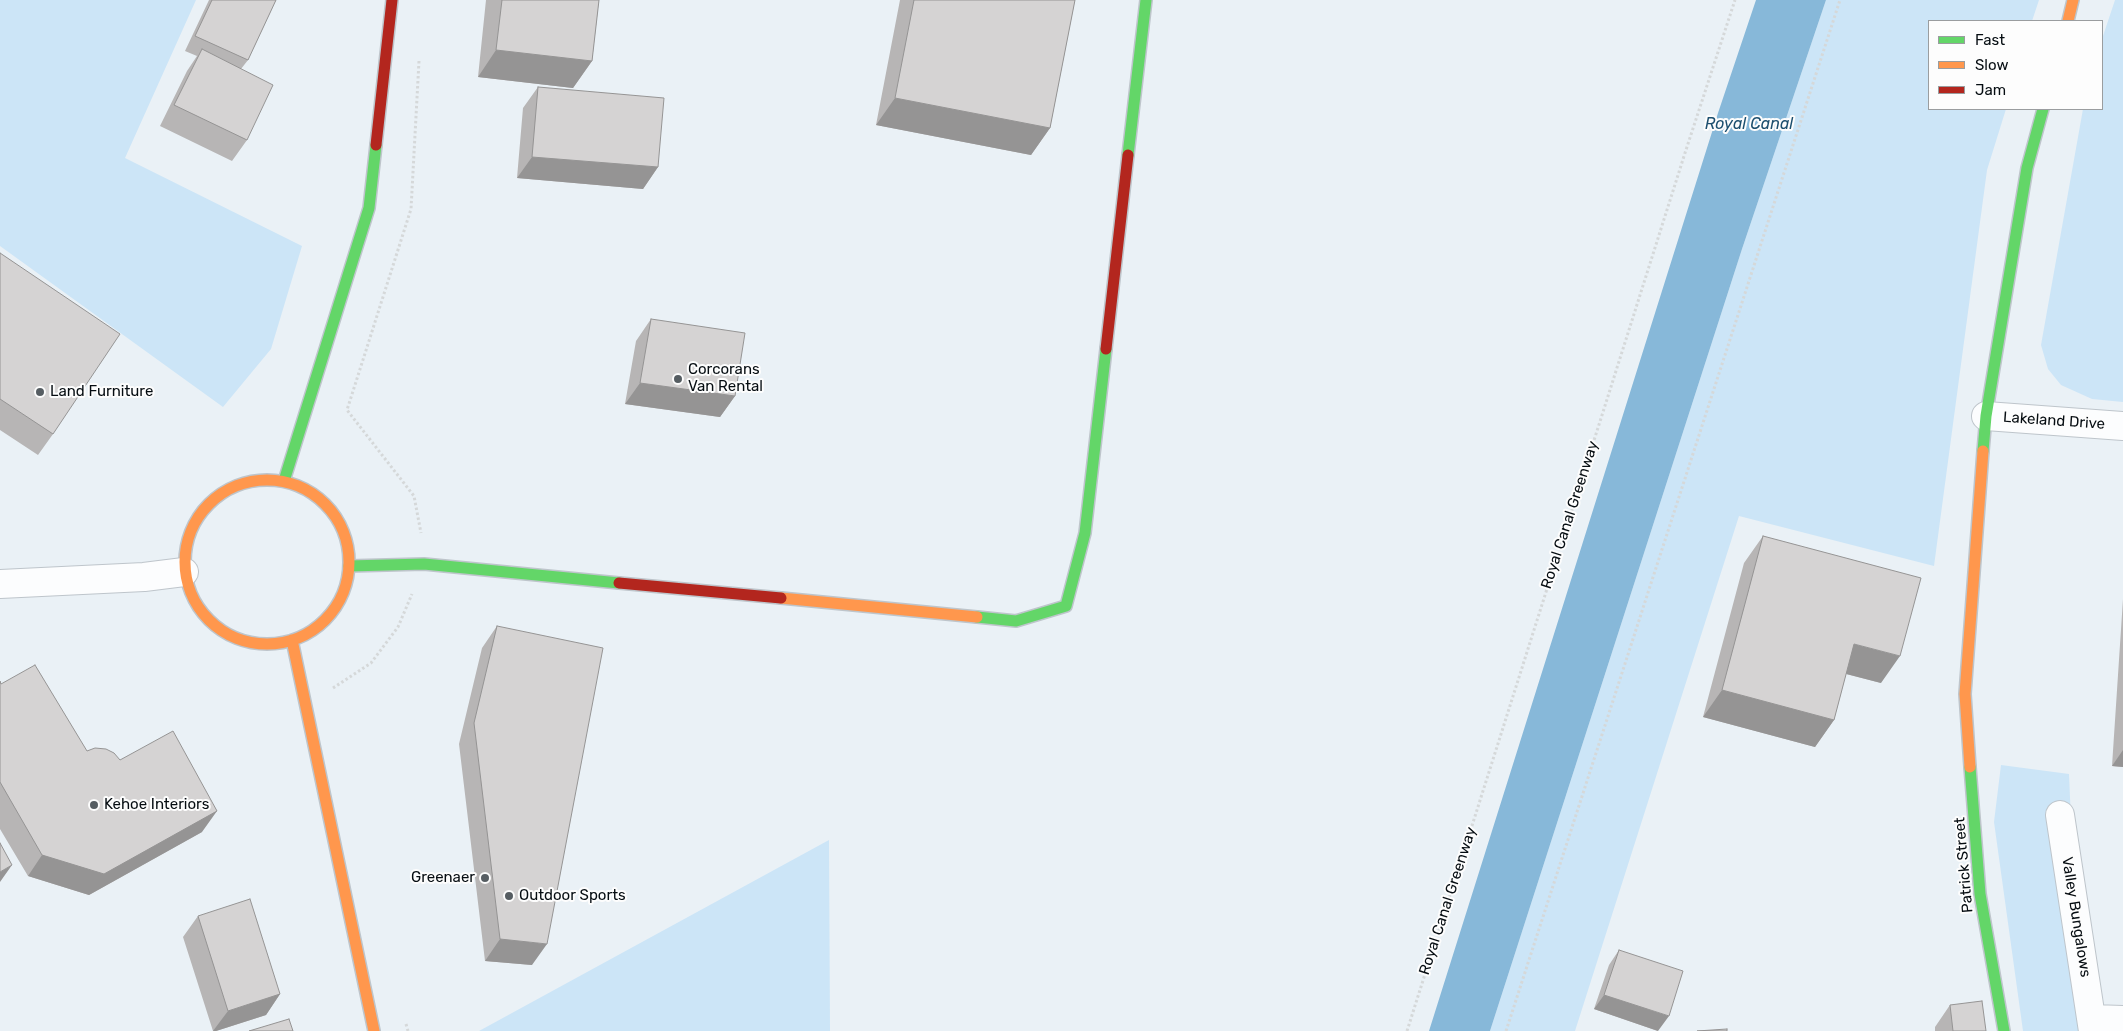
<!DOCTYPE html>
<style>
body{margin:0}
#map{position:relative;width:2123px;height:1031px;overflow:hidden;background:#eaf1f6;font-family:Rubik,sans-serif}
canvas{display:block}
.legend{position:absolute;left:1928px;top:20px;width:175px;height:90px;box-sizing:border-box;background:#fdfdfd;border:1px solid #9a9d9f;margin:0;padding:6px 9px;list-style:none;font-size:15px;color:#060d12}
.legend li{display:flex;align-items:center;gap:10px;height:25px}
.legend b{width:25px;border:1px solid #9a9d9f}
</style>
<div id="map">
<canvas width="2123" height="1031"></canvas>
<ul class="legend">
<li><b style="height:6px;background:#63d668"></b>Fast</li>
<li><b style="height:6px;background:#ff974d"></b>Slow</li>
<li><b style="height:6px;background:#b3261e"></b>Jam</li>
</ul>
</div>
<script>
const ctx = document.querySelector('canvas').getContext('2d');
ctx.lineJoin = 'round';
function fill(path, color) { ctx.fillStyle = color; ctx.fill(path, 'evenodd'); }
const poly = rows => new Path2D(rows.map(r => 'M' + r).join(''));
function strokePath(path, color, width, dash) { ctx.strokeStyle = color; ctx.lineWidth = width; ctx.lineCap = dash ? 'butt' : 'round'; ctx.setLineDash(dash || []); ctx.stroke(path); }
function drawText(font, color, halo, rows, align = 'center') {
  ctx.font = font + ' Rubik,sans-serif'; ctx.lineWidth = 4; ctx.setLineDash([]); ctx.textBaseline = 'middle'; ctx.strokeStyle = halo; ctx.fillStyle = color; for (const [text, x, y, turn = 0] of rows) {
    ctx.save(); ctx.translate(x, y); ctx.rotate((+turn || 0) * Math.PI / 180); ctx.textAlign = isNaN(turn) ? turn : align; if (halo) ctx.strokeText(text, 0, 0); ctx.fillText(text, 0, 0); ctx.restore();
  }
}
fill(poly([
 [0,0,196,0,125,158,302,246,271,349,223,407,0,246],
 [1826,0,2039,0,2032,21,1929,21,1929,109,2006,109,1987,170,1934,566,1739,516,1575,1031,1490,1031,1742,249],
 [2115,0,2123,0,2123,402,2092,399,2061,385,2048,369,2041,345,2083,109,2102,109,2102,39],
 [2001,765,2069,774,2080,1031,2023,1031,1994,822],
 [829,840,830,1031,479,1031]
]), '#cce5f7');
fill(poly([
 [1756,0,1826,0,1742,249,1490,1031,1429,1031,1718,113]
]), '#87b8d9');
const street = poly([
 [1986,416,2123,426],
 [0,584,144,577,184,572],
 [2060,815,2093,1031],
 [2092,1019,2123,1020]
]);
const fast = poly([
 [1128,155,1146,0],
 [1983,451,1986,416,2027,168,2043,109],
 [284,481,369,208,376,145],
 [349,566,424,564,619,583],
 [977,617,1016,621,1066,606,1085,533,1106,349],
 [1970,767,1980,894,2004,1031]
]);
const slow = poly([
 [2068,21,2073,0],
 '185 562a82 82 0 1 1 164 0a82 82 0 1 1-164 0Z',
 [781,598,977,617],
 [292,640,374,1031],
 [1970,767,1965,694,1983,451]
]);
const jam = poly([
 [376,145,392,0],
 [1106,349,1128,155],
 [619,583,781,598]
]);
strokePath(street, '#bec5cb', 30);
strokePath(fast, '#bec5cb', 14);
strokePath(slow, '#bec5cb', 14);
strokePath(jam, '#bec5cb', 14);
strokePath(poly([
 [419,61,411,209,347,410,414,496,421,533],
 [333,688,371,663,398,627,412,594],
 [406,1024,408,1031],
 [1407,1031,1685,153,1735,0],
 [1506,1031,1840,0]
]), '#d5d8d9', 3, [2.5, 2.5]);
strokePath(street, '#fcfdfe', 28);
strokePath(fast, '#63d668', 11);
strokePath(slow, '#ff974d', 11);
strokePath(jam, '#b3261e', 11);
fill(poly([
 [209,0,276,0,248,60,241,69,247,140,232,161,160,126,187,71,197,56,185,51],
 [486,0,599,0,592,61,573,88,478,77],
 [900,0,1075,0,1050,128,1031,155,876,125],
 [538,87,658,167,643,189,517,178,523,108],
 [0,253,53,434,38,455,0,430],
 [651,319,735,396,720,417,625,404,636,341],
 [1763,536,1881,683,1846,674,1834,720,1815,747,1703,717,1744,563],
 [2123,599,2123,767,2112,766],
 [497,626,532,965,485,961,459,744,482,648],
 [0,681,1,684,87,751,120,760,202,832,89,895,28,876,0,829],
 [198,916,280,994,266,1015,216,1031,213,1031,183,937],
 [1619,950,1658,1031,1594,1009,1609,965],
 [1950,1005,1986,1031,1935,1031,1935,1027]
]), '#b7b5b5');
fill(poly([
 [496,50,592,61,573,88,478,77],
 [895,98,1050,128,1031,155,876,125],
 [532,157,658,167,643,189,517,178],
 [640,383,735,396,720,417,625,404],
 [1854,644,1900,656,1881,683,1835,671],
 [1722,690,1834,720,1815,747,1703,717],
 [2123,750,2123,767,2112,766],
 [217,811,202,832,89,895,28,876,42,855],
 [12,865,0,882,0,872],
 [500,939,547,944,532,965,485,961],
 [280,994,266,1015,216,1031,213,1031,228,1011],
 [1604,995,1669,1016,1658,1031,1594,1009]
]), '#959494');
const building = poly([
 [212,0,276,0,248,60,195,36,212,0],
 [502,0,599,0,592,61,496,50,502,0],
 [914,0,1075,0,1050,128,895,98,914,0],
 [202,49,273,85,247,140,174,105,202,49],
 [538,87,664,98,658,167,532,157,538,87],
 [0,253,120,334,53,434,0,399,0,253],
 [651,319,745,333,735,396,640,383,651,319],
 [1763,536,1921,578,1900,656,1854,644,1834,720,1722,690,1763,536],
 [497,626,603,648,547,944,500,939,474,723,497,626],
 [35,665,87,751,95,748,106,749,114,753,120,760,173,731,217,811,104,874,42,855,0,782,0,681,1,684,35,665],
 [0,843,12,865,0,872,0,843],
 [250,899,280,994,228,1011,198,916,250,899],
 [1619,950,1683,971,1669,1016,1604,995,1619,950],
 [1982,1001,1986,1031,1953,1031,1950,1005,1982,1001],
 [289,1019,293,1031,249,1031,289,1019],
 [1727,1029,1727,1031,1697,1031,1727,1029]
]);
fill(building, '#d5d3d3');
strokePath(building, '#959494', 1);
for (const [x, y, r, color] of [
 [678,379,5,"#565d62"],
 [40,392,5,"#565d62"],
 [94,805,5,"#565d62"],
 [485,878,5,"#565d62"],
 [509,896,5,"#565d62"]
]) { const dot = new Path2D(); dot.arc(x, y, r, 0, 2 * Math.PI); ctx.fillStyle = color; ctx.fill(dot); strokePath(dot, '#fdfdfd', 2); }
drawText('15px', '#060d12', '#fdfdfd', [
 ["Corcorans",688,370],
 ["Van Rental",688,387],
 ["Land Furniture",50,392],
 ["Kehoe Interiors",104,805],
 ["Greenaer",475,878,"right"],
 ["Outdoor Sports",519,896]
], 'left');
drawText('15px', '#060d12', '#fdfdfd', [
 ["Lakeland Drive",2054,421,4],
 ["Royal Canal Greenway",1570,515,-72],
 ["Patrick Street",1964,865,-95],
 ["Royal Canal Greenway",1448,901,-72],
 ["Valley Bungalows",2076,917,81]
]);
drawText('italic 16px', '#1c4f6f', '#fdfdfd', [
 ["Royal Canal",1749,124]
]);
</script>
